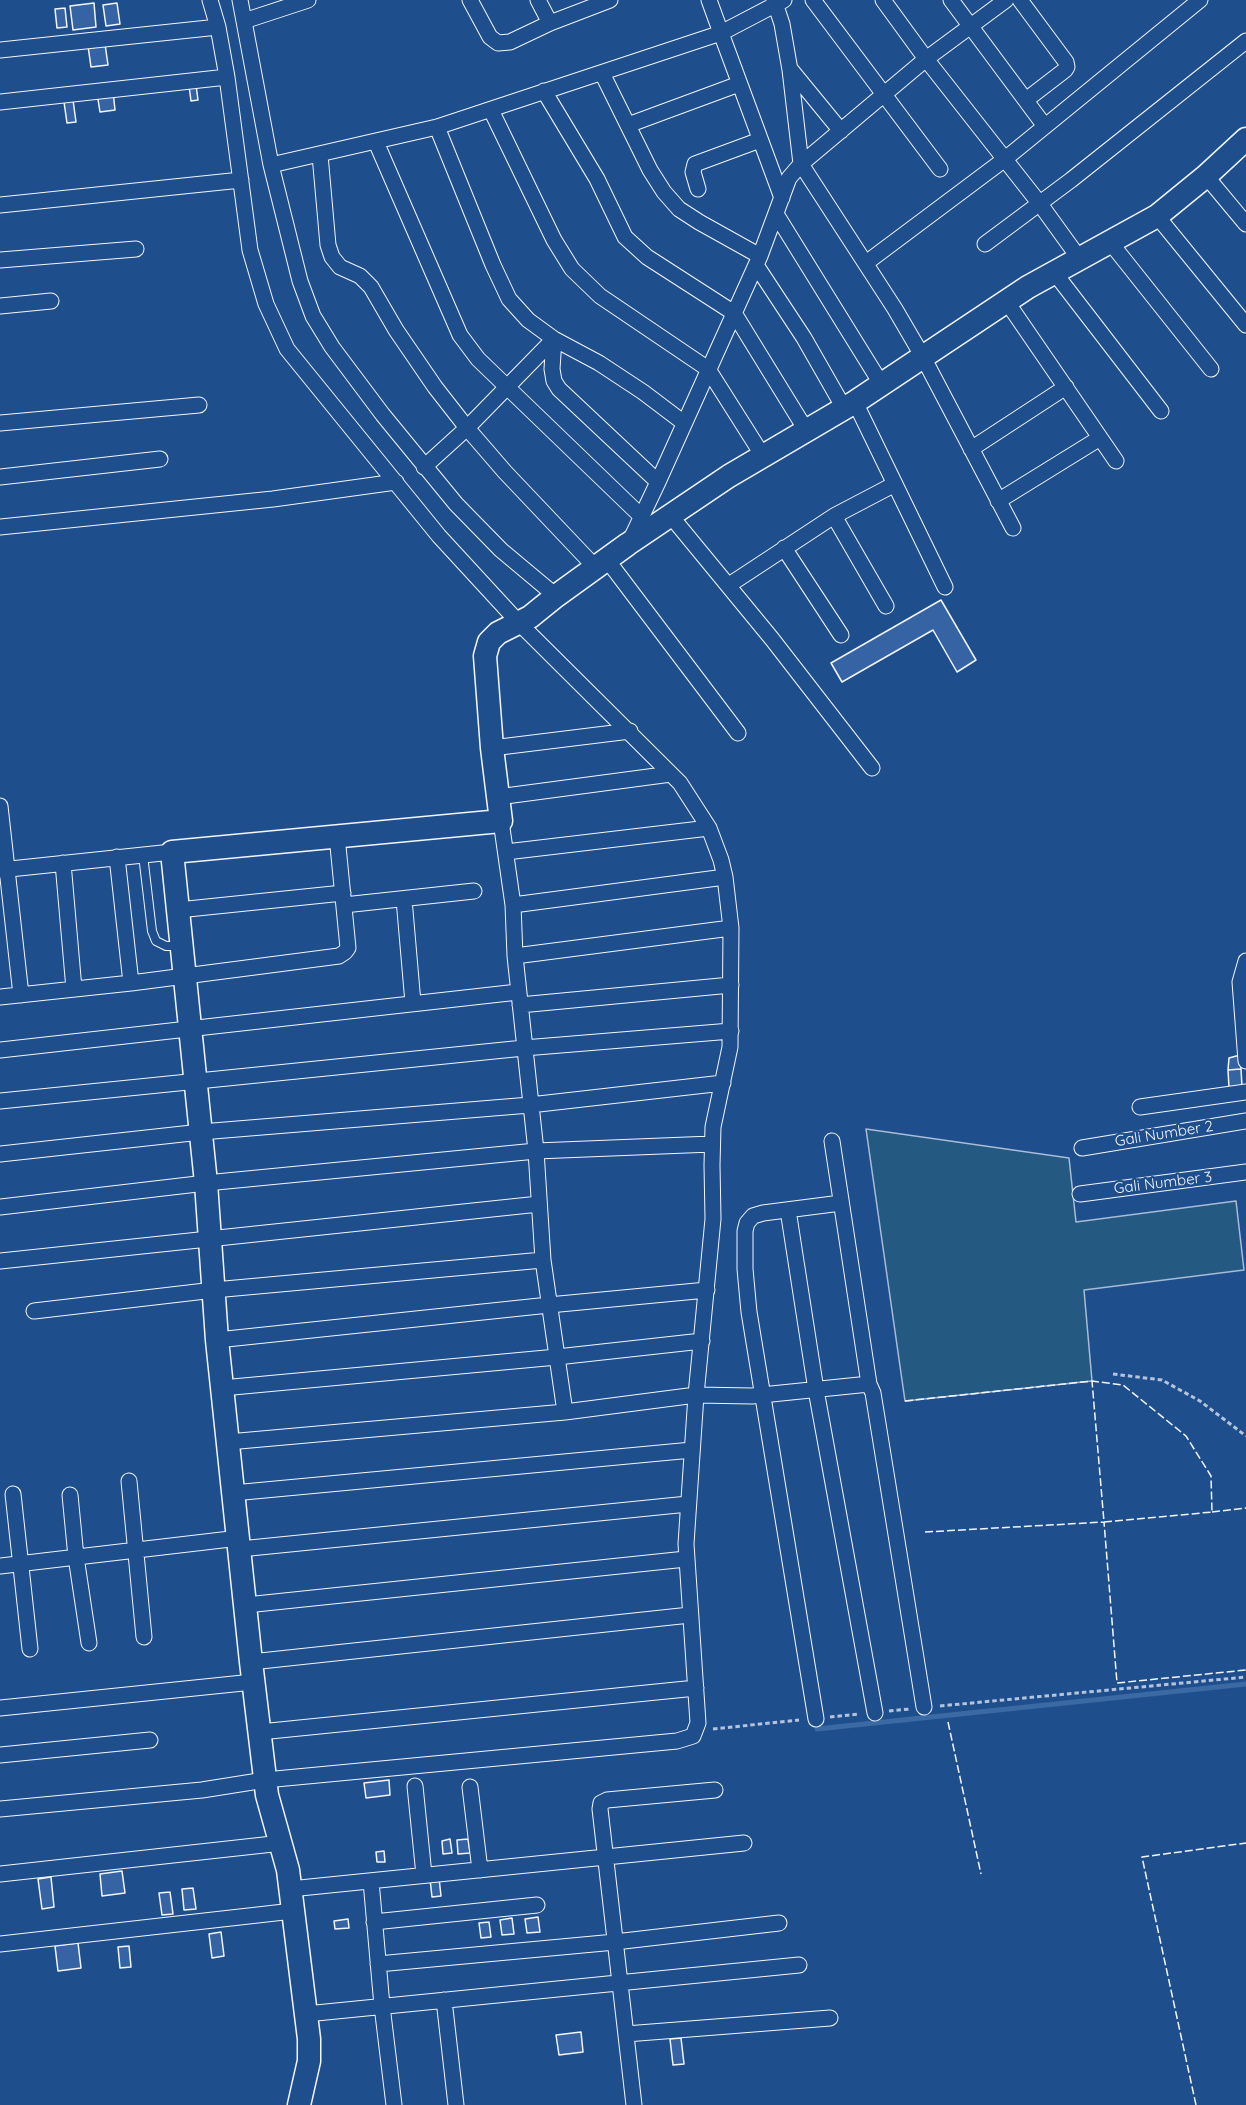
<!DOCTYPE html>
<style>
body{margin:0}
canvas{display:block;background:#1f4e8c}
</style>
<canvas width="1246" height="2105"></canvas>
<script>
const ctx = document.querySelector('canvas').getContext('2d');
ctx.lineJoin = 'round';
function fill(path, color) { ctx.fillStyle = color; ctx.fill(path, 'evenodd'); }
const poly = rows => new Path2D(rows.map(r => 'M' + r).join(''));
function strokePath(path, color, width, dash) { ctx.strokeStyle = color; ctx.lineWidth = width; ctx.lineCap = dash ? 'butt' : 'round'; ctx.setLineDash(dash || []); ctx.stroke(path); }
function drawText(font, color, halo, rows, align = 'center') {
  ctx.font = font + ' Quicksand,sans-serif'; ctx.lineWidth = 4.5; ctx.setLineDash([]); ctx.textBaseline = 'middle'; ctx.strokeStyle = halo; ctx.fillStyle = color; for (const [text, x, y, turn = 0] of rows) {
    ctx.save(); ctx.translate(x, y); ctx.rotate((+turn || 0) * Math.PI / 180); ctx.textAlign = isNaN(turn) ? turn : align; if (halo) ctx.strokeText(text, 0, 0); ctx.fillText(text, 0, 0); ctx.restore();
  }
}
const green = poly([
 [866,1129,1069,1158,1076,1222,1236,1201,1244,1270,1084,1290,1092,1381,905,1401,866,1129]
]);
fill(green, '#245a82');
strokePath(green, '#a8bbd7', 1.5);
strokePath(poly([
 [817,1729,1246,1684]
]), '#3b69a3', 5);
const building = poly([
 [94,3,96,27,73,30,70,6,94,3],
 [117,3,120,24,106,26,103,5,117,3],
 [65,8,67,27,57,28,55,9,65,8],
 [105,44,108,65,91,67,88,46,105,44],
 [196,85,198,100,191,101,189,86,196,85],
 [113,91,115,110,100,112,97,93,113,91],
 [73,100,76,122,67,123,64,102,73,100],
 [941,600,976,660,957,672,933,630,842,682,831,663,941,600],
 [1240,1055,1241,1069,1228,1070,1229,1058,1240,1055],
 [1241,1069,1242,1087,1229,1088,1228,1070,1241,1069],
 [389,1780,390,1795,366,1798,364,1783,389,1780],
 [450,1839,452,1853,443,1854,442,1841,450,1839],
 [468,1839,470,1853,458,1854,457,1840,468,1839],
 [384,1851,385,1862,377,1862,376,1852,384,1851],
 [122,1871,125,1893,102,1896,100,1874,122,1871],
 [51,1877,54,1907,42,1909,38,1879,51,1877],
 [439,1878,441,1896,432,1897,430,1879,439,1878],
 [193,1888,196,1909,184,1910,182,1889,193,1888],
 [170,1892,173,1914,162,1915,159,1893,170,1892],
 [538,1917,540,1932,527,1933,525,1919,538,1917],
 [512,1918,514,1934,502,1935,500,1920,512,1918],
 [348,1919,349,1928,335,1929,334,1921,348,1919],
 [489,1922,491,1937,481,1938,479,1923,489,1922],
 [221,1932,224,1956,212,1958,209,1934,221,1932],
 [78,1943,81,1968,58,1971,55,1946,78,1943],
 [129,1946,131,1967,120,1968,118,1947,129,1946],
 [581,2032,583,2052,559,2055,556,2035,581,2032],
 [681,2038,684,2064,673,2065,670,2039,681,2038]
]);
fill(building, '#3563a3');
strokePath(building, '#f2f6ff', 1.5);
const lane = poly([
 [143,855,152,931,156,941,166,946,180,946]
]);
const street = poly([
 [240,0,271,165,300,281,313,316,332,347,383,415,456,504,501,550,556,596],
 [470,0,490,37,498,43,510,42,550,23,610,0],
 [538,0,550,23],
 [709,0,721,33,784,0],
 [813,0,940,169],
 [883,0,926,59,1040,204,1079,258],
 [951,0,1044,125],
 [1006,0,926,59,801,164,895,309,923,357,1013,528],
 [1020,0,1066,62,1067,67,1065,70,1026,100],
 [244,21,308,0],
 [0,50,218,27],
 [791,70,841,131],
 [602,73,650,170,664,192,679,209,699,222,760,256],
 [544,91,597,179,625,237,647,257,734,313,806,430],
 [0,102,227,77],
 [491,110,554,240,572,269,600,296,708,369,763,456],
 [628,125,739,84],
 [437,127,493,265,509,299,528,320,554,339,599,363,643,392,684,423],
 [376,142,460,335,478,359,642,517],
 [320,155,328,245,332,257,340,267,360,276,371,287,396,330,435,387,467,428,505,472,597,569],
 [271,165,437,127,721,33,782,198],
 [1206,176,1246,224],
 [698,189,693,172,695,164,760,140],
 [0,205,241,180],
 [776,214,882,385],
 [1157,216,1246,325],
 [1110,242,1211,369],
 [985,244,1071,180,1246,41],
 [0,260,136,249],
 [866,263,1005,159,1200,0],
 [756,265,804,338,844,408],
 [1054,272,1161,411],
 [1007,302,1116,461],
 [0,306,51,301],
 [554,339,552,369,554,381,559,389,658,482],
 [855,402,945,587],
 [0,423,199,405],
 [971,449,1066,387],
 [424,467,467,428,554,339],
 [0,477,160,459],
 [998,501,1100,438],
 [670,515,772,639,872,768],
 [834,516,886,606],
 [0,527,273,499,396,482],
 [630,541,658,482,760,256,789,178,801,164,790,70,782,24,774,0],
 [784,548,841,635],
 [608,561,738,733],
 [729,585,834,516,895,484],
 [492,748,630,731],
 [498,797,671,774],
 [0,806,21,995],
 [501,821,513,905,515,956,536,1151,543,1260,565,1412],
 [506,852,709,828],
 [117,857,131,983],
 [63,863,74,989],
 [0,870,172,852],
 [404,899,413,1003],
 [344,905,474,891],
 [513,905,725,877],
 [178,910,343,893],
 [515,956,731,928],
 [1246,961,1240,982,1246,1061],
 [0,997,131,983,339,956,345,952,348,948,337,836],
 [520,1005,731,985],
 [0,1050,518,992],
 [0,1101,524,1048,731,1031],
 [1140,1107,1246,1092],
 [832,1141,869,1384],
 [1082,1148,1246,1121],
 [0,1154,201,1132,530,1105,723,1083],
 [1080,1194,1246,1172],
 [0,1207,206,1183,536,1151,712,1144],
 [788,1210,816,1390,875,1713],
 [0,1261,539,1204],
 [34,1311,214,1290,543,1260],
 [217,1340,549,1305,707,1290],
 [222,1388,557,1357,702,1341],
 [228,1442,565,1412,696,1395,752,1396,869,1384,873,1393,924,1707],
 [129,1481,144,1637],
 [233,1493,692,1450],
 [13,1494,30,1649],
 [70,1495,76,1557,89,1643],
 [240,1549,688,1504],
 [0,1566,239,1538],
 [246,1605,686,1559],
 [251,1662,690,1615],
 [0,1708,253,1682],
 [816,1719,749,1312,745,1269,745,1231,747,1223,753,1216,763,1213,841,1203],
 [260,1732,696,1688],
 [0,1755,150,1740],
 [415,1786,424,1875],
 [470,1787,480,1870],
 [0,1809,202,1790,265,1780,677,1741,693,1736,698,1723,686,1544,696,1395,713,1219,712,1165,713,1127,730,1047,731,928,725,877,721,860,709,828,680,783,520,624,439,536,287,349,266,304,250,250,227,77,218,27,210,0],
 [0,1874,282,1843],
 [371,1881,382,2006,394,2105],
 [290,1889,744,1843],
 [374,1922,537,1905],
 [0,1944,293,1911],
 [378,1964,615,1942,779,1923],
 [444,2000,456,2105],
 [306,2014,799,1965],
 [626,2034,830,2018],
 [634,2105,600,1809,601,1803,607,1800,715,1790]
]);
const secondary = poly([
 [299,2105,309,2061,309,2039,288,1870,267,1795,251,1662,217,1340,206,1183,172,852,501,821,492,748,485,656,489,642,498,633,530,617,556,596,628,544,729,476,855,402,1028,287,1157,216,1206,176,1246,139]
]);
strokePath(lane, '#f2f6ff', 10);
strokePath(street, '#f2f6ff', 17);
strokePath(secondary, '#f2f6ff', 25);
strokePath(poly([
 [1113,1374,1162,1380,1200,1401,1246,1436],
 [940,1706,1246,1677],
 [889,1711,910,1709],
 [830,1717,859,1714],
 [713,1729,799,1720]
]), '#b3c4dc', 3, [4.5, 3]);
strokePath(lane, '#1f4e8c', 8);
strokePath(street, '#1f4e8c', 15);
strokePath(secondary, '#1f4e8c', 22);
strokePath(poly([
 [905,1401,1092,1381,1123,1385,1186,1436,1211,1476,1212,1512,1104,1522,1092,1381],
 [1212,1512,1246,1508],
 [925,1532,1104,1522,1117,1683,1246,1670],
 [948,1722,981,1874],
 [1196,2105,1142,1857,1246,1843]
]), '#f2f6ff', 1.5, [8, 3]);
drawText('15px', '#f2f6ff', '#1f4e8c', [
 ["Gali Number 2",1164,1134,-9],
 ["Gali Number 3",1163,1183,-7]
]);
</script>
